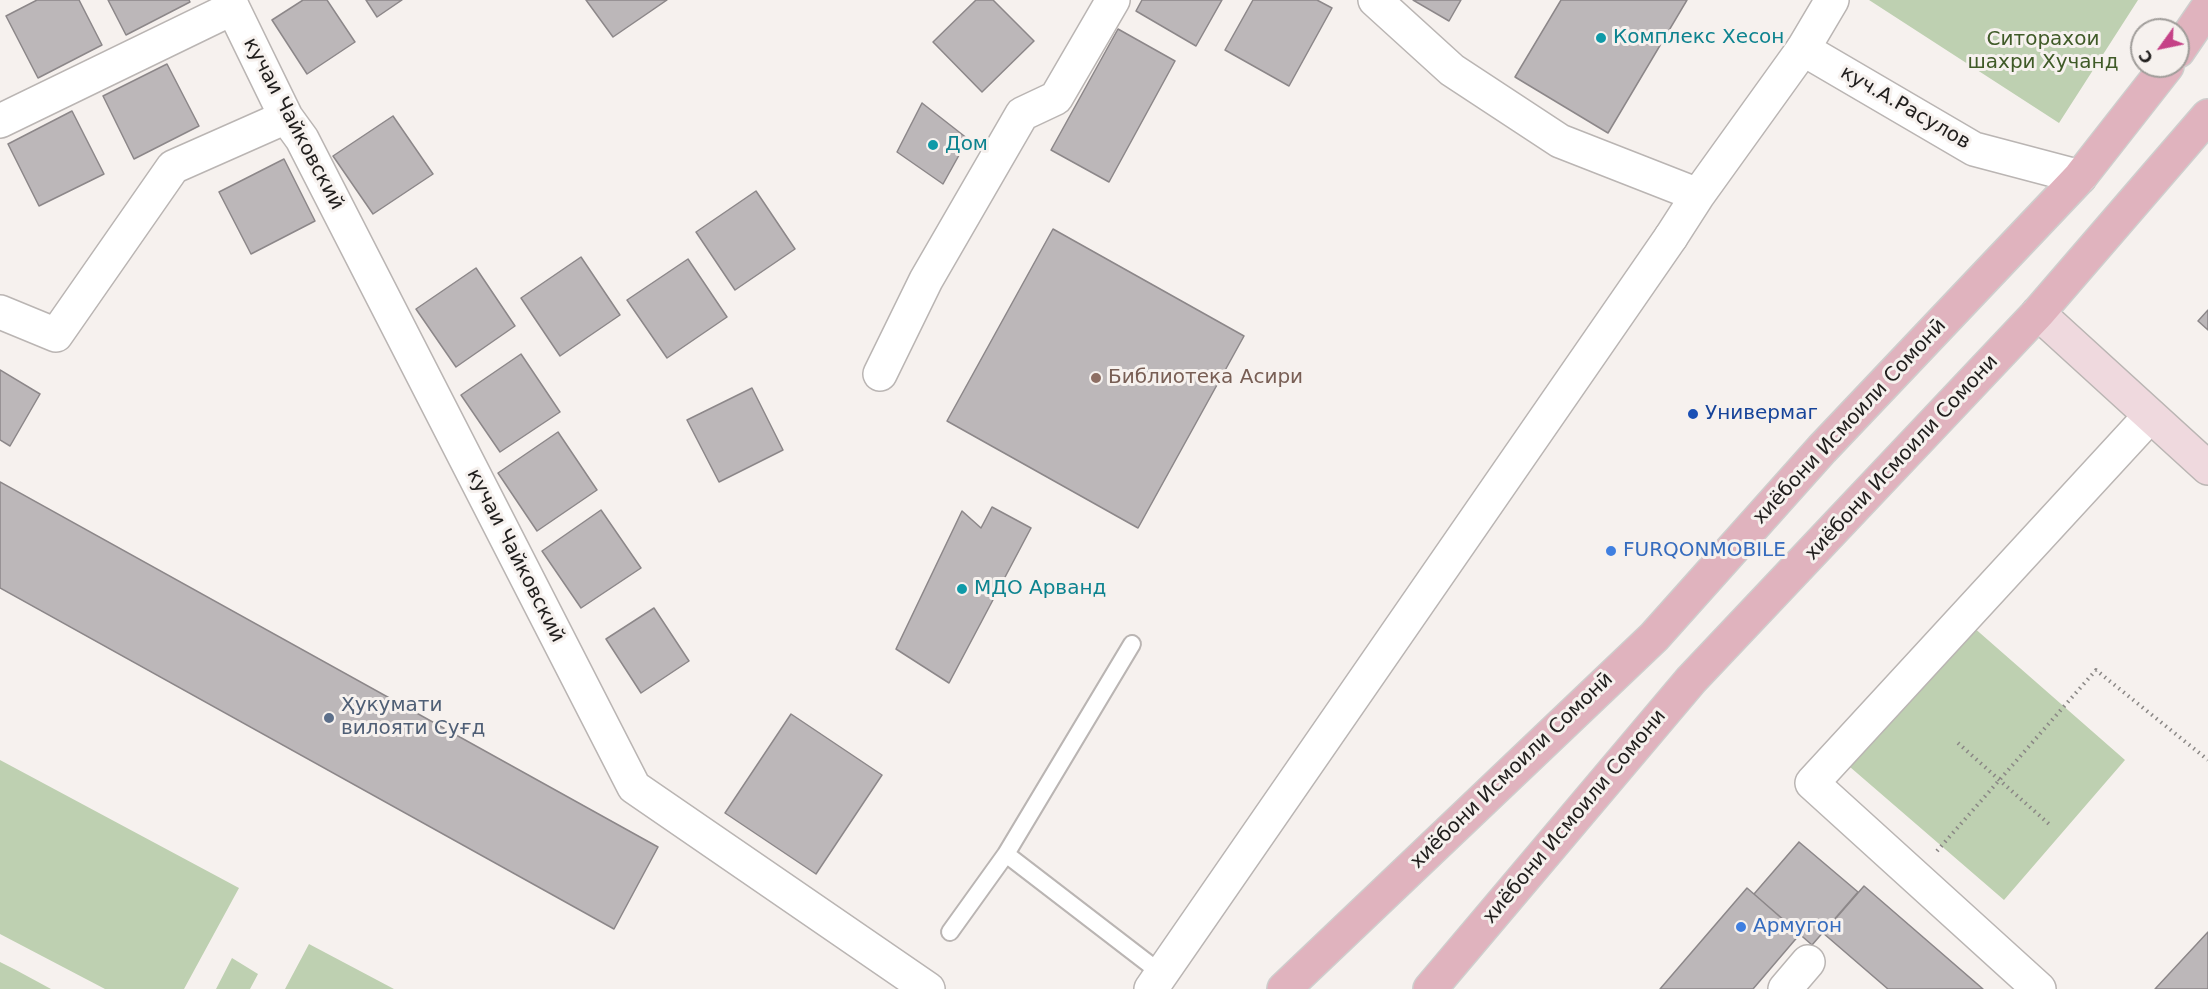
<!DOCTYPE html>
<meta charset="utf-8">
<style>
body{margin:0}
#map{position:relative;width:2208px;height:989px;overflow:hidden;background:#f6f1ee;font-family:"DejaVu Sans",sans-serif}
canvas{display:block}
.north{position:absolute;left:2130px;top:18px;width:60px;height:60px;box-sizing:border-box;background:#f6f1ee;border:2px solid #a09d9a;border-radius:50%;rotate:237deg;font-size:16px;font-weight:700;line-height:24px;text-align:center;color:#201e1d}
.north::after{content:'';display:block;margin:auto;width:21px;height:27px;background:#c54287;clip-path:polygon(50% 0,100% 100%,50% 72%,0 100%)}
</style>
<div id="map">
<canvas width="2208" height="989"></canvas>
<div class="north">С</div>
</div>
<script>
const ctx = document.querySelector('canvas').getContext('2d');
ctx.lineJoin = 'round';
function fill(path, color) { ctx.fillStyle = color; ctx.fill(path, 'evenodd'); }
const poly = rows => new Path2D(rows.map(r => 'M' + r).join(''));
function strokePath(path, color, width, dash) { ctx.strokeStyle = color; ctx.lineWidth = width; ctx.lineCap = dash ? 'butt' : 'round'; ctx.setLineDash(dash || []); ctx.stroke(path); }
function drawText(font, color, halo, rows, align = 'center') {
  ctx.font = font + ' "DejaVu Sans",sans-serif'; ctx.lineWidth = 6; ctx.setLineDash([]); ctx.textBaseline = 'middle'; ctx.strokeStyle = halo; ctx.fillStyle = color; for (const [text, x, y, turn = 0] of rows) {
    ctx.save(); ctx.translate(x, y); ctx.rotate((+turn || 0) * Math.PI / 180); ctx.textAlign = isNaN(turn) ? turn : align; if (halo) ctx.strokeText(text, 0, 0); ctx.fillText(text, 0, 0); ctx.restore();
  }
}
fill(poly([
 [1869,0,2138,0,2059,123],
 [1972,626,2125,760,2004,900,1850,767],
 [0,760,239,888,184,989,105,989,0,934],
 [309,944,394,989,285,989],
 [232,958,258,974,250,989,216,989],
 [0,962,14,969,51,989,0,989]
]), '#bed0b1');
const building = poly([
 [37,0,79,0,102,45,38,78,6,16,37,0],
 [108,0,189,0,190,2,126,35,108,0],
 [303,0,327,0,355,42,307,74,272,20,303,0],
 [366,0,402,0,377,17,366,0],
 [586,0,667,0,613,37,586,0],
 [976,0,993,0,1034,41,982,92,933,42,976,0],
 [1142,0,1222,0,1196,46,1136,11,1142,0],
 [1253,0,1317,0,1332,8,1289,86,1225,50,1253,0],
 [1413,0,1461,0,1449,21,1413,0],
 [1561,0,1687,0,1608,133,1515,77,1561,0],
 [1118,29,1175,61,1109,182,1051,150,1118,29],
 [167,64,199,126,134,159,103,96,167,64],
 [922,103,968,139,943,184,897,152,922,103],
 [72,111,104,174,39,206,8,144,72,111],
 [393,116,433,174,373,214,333,156,393,116],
 [284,159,315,221,251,254,219,192,284,159],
 [756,191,795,249,735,290,696,232,756,191],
 [1053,229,1244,336,1138,528,947,421,1053,229],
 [581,257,620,315,560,356,521,298,581,257],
 [688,259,727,317,667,358,627,300,688,259],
 [476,268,515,326,456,367,416,309,476,268],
 [2208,310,2208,330,2198,321,2208,310],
 [521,354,560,412,500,452,461,395,521,354],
 [0,370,40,394,10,446,0,440,0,370],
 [752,388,783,450,719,482,687,420,752,388],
 [558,432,597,490,537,531,498,473,558,432],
 [0,482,658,847,614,929,0,588,0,482],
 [992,507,1031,528,949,683,896,649,962,511,981,528,992,507],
 [601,510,641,568,581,608,542,551,601,510],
 [654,608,689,661,641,693,606,639,654,608],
 [791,714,882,775,816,874,725,813,791,714],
 [1799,842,1858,892,1812,945,1754,894,1799,842],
 [1864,886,1983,989,1888,989,1823,933,1864,886],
 [1747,888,1800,934,1753,989,1660,989,1747,888],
 [2208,932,2208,989,2155,989,2208,932]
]);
fill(building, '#bcb7b9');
strokePath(building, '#8c8789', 1.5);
const service = poly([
 [1132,644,1006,854,1162,974],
 [950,932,1006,854]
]);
const minor = poly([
 [229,0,286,117,302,139,634,787,928,989],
 [1375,0,1452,70,1560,141,1698,195],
 [0,121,233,8],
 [1671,237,1698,195,1803,49],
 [0,312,56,335,173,167,286,117],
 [880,374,926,280,1022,114,1056,98,1113,0],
 [1785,989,1808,962],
 [2039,989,1812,783,2150,416]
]);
const tertiary = poly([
 [1832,0,1803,49,1974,149,2080,177],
 [1151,989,1671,237]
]);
const secondary = poly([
 [2038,313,2208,468]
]);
const primary = poly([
 [2178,51,2208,7],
 [1284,989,1654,637,1822,449,2080,177,2167,66],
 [1430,989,1691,680,2038,313,2208,116]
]);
strokePath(service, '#bab5b3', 20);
strokePath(minor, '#bab5b3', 36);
strokePath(tertiary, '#bab5b3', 36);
strokePath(secondary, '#bab5b3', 36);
strokePath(primary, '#cececd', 36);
strokePath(poly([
 [1958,743,2050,825],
 [1937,851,2096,670,2208,760]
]), '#8a8785', 4, [1.5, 4.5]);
strokePath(service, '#fff', 16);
strokePath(minor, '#fff', 33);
strokePath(tertiary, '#fff', 33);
strokePath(secondary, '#efd9de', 33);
strokePath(primary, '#e0b3be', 33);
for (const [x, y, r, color] of [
 [1601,38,6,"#0f9aa8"],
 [933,145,6,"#0f9aa8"],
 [1096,378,6,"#8d6e63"],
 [1693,414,6,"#1a4fb4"],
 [1611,551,6,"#3f7fe0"],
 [962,589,6,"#0f9aa8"],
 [329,718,6,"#5c6f8a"],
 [1741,927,6,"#3f7fe0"]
]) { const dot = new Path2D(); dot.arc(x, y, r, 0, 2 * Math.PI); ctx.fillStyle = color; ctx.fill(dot); strokePath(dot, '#f6f1ee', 2); }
drawText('20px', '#0d838f', '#f6f1ee', [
 ["Комплекс Хесон",1613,38],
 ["Дом",945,145],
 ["МДО Арванд",974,589]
], 'left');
drawText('20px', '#3f5a27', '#f6f1ee', [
 ["Ситорахои",2043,40],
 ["шахри Хучанд",2043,63]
]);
drawText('20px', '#201e1d', '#f6f1ee', [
 ["куч.А.Расулов",1905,108,30],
 ["кучаи Чайковский",293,124,62],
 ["хиёбони Исмоили Сомонӣ",1850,422,-47],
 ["хиёбони Исмоили Сомони",1902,458,-47],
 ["кучаи Чайковский",515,556,63],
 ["хиёбони Исмоили Сомонӣ",1512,771,-44],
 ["хиёбони Исмоили Сомони",1575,817,-50]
]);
drawText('20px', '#785e54', '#f6f1ee', [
 ["Библиотека Асири",1108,378]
], 'left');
drawText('20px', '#164399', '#f6f1ee', [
 ["Универмаг",1705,414]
], 'left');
drawText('20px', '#366cbe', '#f6f1ee', [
 ["FURQONMOBILE",1623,551],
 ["Армугон",1753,927]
], 'left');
drawText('20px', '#4e5e75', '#f6f1ee', [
 ["Ҳукумати",341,706],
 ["вилояти Суғд",341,729]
], 'left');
</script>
